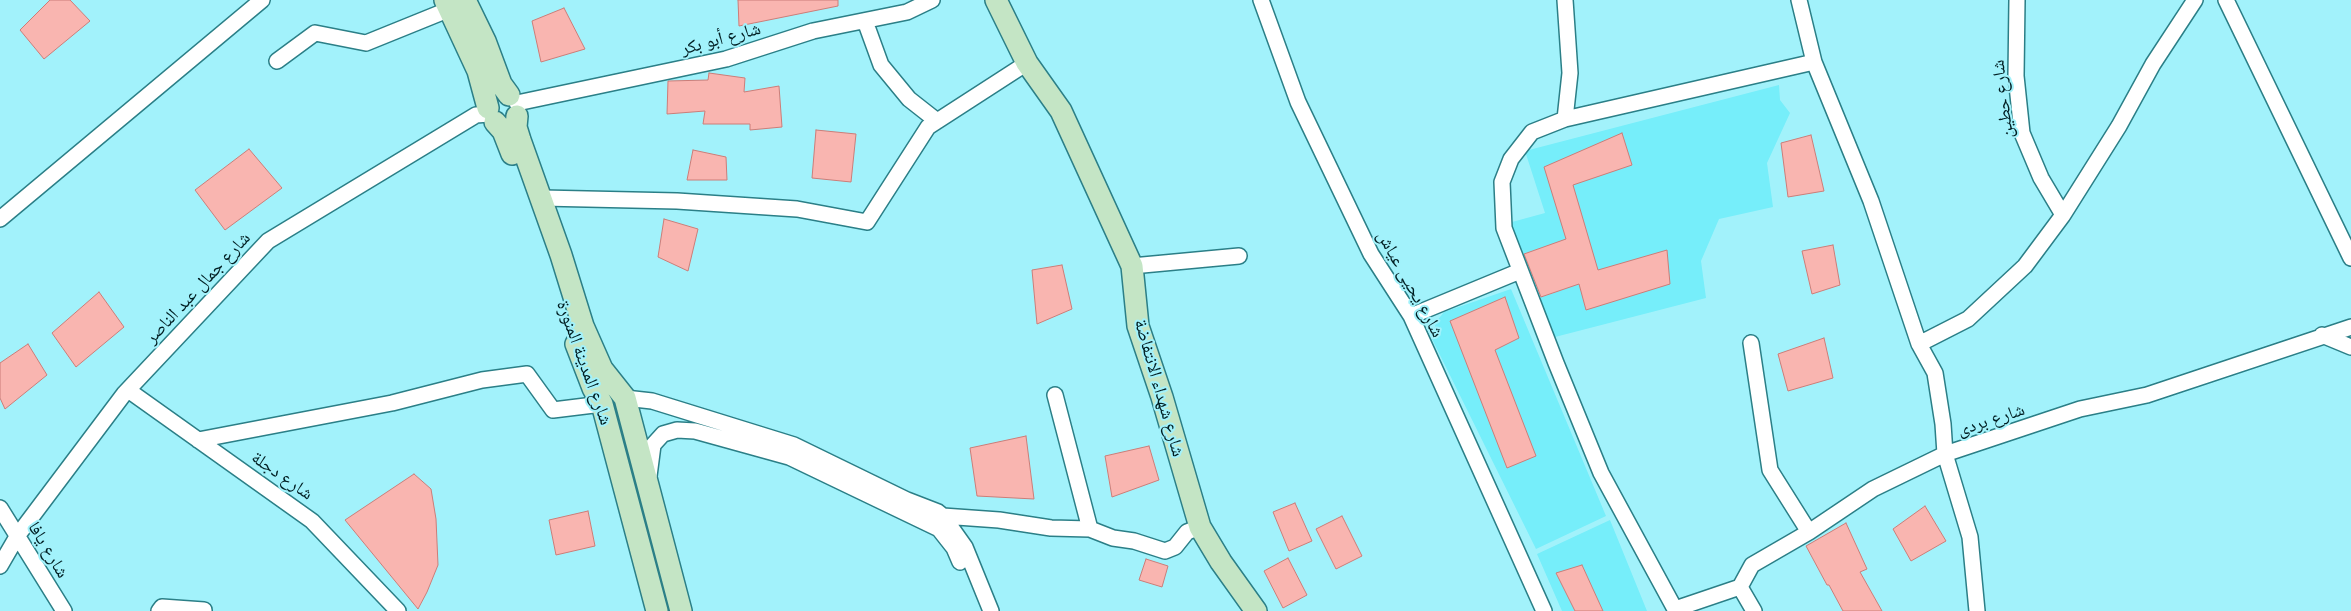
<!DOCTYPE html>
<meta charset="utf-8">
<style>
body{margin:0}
canvas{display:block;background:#a2f2fb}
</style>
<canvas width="2351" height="611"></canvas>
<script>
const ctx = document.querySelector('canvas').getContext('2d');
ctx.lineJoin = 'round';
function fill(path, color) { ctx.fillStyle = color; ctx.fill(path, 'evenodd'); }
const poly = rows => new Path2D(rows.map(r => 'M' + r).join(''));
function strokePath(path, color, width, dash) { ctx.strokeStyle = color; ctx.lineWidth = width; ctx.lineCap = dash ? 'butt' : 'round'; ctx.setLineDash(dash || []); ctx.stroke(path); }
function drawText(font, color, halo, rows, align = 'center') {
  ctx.font = font + ' "Noto Serif","Noto Naskh Arabic",serif'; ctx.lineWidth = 4; ctx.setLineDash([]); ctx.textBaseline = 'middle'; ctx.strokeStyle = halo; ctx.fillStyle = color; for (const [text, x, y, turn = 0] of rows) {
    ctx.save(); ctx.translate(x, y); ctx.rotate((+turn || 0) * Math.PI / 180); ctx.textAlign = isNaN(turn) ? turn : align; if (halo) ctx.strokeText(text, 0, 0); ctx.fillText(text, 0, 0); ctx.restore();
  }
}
fill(poly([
 [1779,85,1780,100,1790,113,1767,163,1773,207,1719,219,1701,261,1706,298,1555,337,1539,298,1567,288,1550,245,1523,254,1508,240,1512,222,1545,213,1525,151],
 [1511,289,1606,516,1536,549,1432,339,1436,322,1444,312],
 [1610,520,1647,611,1562,611,1537,554]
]), '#76eefa');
const building = poly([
 [50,0,70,0,90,21,44,59,20,30,50,0],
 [738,0,838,0,838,6,739,26,738,0],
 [564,8,585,49,541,62,532,21,564,8],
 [709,73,745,78,744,92,779,86,782,127,750,130,750,124,703,124,705,111,667,114,668,81,708,80,709,73],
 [816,130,856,134,851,182,812,178,816,130],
 [1622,133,1632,165,1573,185,1598,270,1667,250,1670,284,1586,310,1579,284,1541,297,1524,254,1566,239,1544,167,1622,133],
 [1811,135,1824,191,1788,197,1781,143,1811,135],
 [249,149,282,188,225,230,195,190,249,149],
 [693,150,726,157,727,180,687,180,693,150],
 [664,219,698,229,688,271,658,257,664,219],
 [1833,245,1840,285,1812,294,1802,251,1833,245],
 [1062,265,1072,309,1037,324,1032,270,1062,265],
 [99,292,124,327,76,367,52,333,99,292],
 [1505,297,1519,338,1495,350,1536,456,1507,468,1450,321,1505,297],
 [1824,338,1833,378,1788,391,1778,354,1824,338],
 [28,344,47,375,5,409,0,398,0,363,28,344],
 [1026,436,1034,499,977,496,970,448,1026,436],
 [1149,446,1159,480,1112,497,1105,456,1149,446],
 [414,474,431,489,436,519,438,565,427,592,418,609,345,520,414,474],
 [1295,503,1312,541,1289,551,1273,512,1295,503],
 [1925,506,1946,541,1911,561,1893,529,1925,506],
 [588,511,595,546,556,555,549,520,588,511],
 [1342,516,1362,556,1336,569,1316,529,1342,516],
 [1846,523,1867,569,1860,572,1882,611,1843,611,1829,585,1827,585,1806,546,1846,523],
 [1288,558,1307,595,1283,608,1264,571,1288,558],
 [1146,559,1168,566,1162,587,1139,580,1146,559],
 [1582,565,1603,611,1575,611,1556,573,1582,565]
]);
fill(building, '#f9b5b0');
strokePath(building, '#cc7d78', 1);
const street = poly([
 [1261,0,1298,102,1371,254,1411,316,1544,611],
 [1799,0,1814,62,1871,201,1919,344,1935,373,1943,424,1945,454,1970,537,1977,611],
 [2017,0,2016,76,2022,133,2041,178,2063,215],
 [2226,0,2351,258],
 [865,21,881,65,909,99,937,121],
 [277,61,315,33,366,43,450,9],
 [517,103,726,59,813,31,907,12,932,0],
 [1565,119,1570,73,1565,0],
 [542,198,677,201,797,209,867,222,928,127,1027,63],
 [0,219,262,0],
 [1132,266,1239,256],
 [1411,316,1520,271],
 [2322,335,2351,347],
 [1751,343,1770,470,1809,532],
 [1919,344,1968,319,2025,266,2063,215,2119,126,2153,64,2195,0],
 [128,390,312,521,398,611],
 [1055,395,1090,529],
 [625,398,652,401,794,445,907,500,938,512,943,516,965,547,991,611],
 [198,440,392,403,482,380,527,374,553,410,602,404],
 [649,476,653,445,663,434,677,430,695,431,789,457,939,529,954,548,960,562],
 [0,508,64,611],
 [943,516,999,520,1051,528,1090,529,1113,538,1134,541,1165,551,1175,547,1187,532,1200,527],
 [0,566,18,535,124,394,268,241,476,115,489,114],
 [1740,587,1754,611],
 [1675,609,1740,587,1752,565,1809,532,1873,489,1945,454,2080,409,2147,395,2351,327],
 [159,611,162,607,204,610],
 [1676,611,1601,473,1556,363,1504,228,1502,182,1511,159,1532,132,1565,119,1814,62]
]);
const secondary = poly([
 [445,0,478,71,488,108],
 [465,0,485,41,501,84,509,95],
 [996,0,1027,63,1061,111,1132,266,1138,326,1162,397,1200,527,1221,562,1256,611],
 [517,116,516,127,520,140,561,255,583,326,602,369,625,398,681,611],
 [495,122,503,131,512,154],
 [576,344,593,388,602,404,657,611]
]);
strokePath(street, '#2b7f87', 18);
strokePath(secondary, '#2b7f87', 24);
strokePath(street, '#fff', 15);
strokePath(secondary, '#c4e5c5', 21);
drawText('18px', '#001e22', '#a2f2fb', [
 ["شارع أبو بكر",721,39,-15],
 ["شارع حطين",2003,99,-97],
 ["شارع يحيى عياش",1410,284,61],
 ["شارع جمال عبد الناصر",198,288,-47],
 ["شارع المدينة المنورة",584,363,70],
 ["شارع شهداء الانتفاضة",1159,388,74],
 ["شارع بردى",1991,420,-18],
 ["شارع دجلة",282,476,35],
 ["شارع يافا",48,550,59]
]);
</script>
